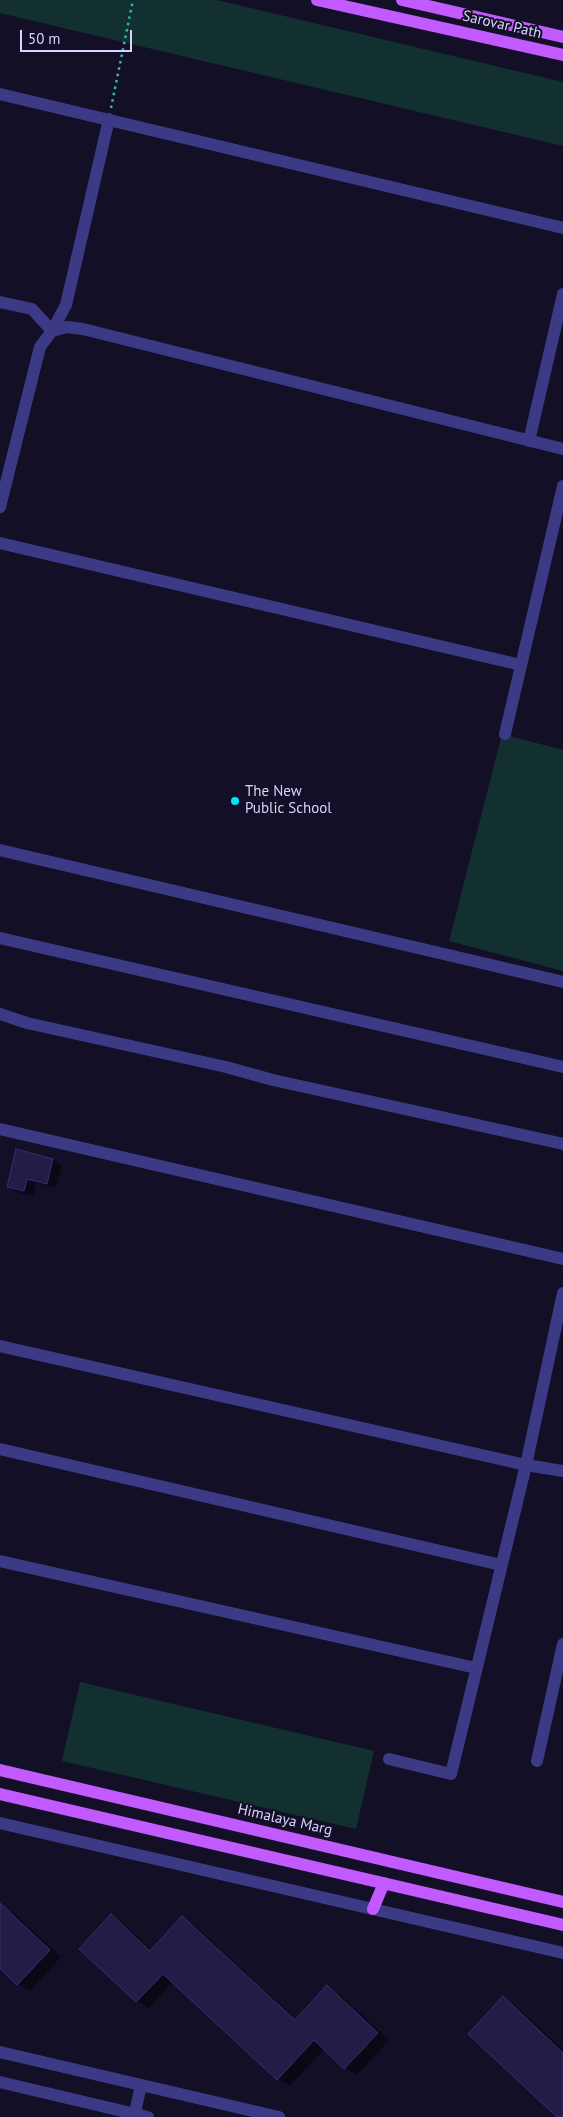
<!DOCTYPE html>
<style>
body{margin:0}
#map{position:relative;width:563px;height:2117px;overflow:hidden;background:#130f26;font-family:"PT Sans",sans-serif}
canvas{display:block}
.scale{position:absolute;left:20px;top:30px;width:112px;height:22px;box-sizing:border-box;border:2px solid #d9d4ff;border-top:0;padding-left:6px;font-size:15px;line-height:18px;white-space:nowrap;color:#d9d4ff;-webkit-text-stroke:4px #130f26;paint-order:stroke}
</style>
<div id="map">
<canvas width="563" height="2117"></canvas>
<div class="scale">50 m</div>
</div>
<script>
const ctx = document.querySelector('canvas').getContext('2d');
ctx.lineJoin = 'round';
function fill(path, color) { ctx.fillStyle = color; ctx.fill(path, 'evenodd'); }
const poly = rows => new Path2D(rows.map(r => 'M' + r).join(''));
function strokePath(path, color, width, dash) { ctx.strokeStyle = color; ctx.lineWidth = width; ctx.lineCap = dash ? 'butt' : 'round'; ctx.setLineDash(dash || []); ctx.stroke(path); }
function drawText(font, color, halo, rows, align = 'center') {
  ctx.font = font + ' "PT Sans",sans-serif'; ctx.lineWidth = 4; ctx.setLineDash([]); ctx.textBaseline = 'middle'; ctx.strokeStyle = halo; ctx.fillStyle = color; for (const [text, x, y, turn = 0] of rows) {
    ctx.save(); ctx.translate(x, y); ctx.rotate((+turn || 0) * Math.PI / 180); ctx.textAlign = isNaN(turn) ? turn : align; if (halo) ctx.strokeText(text, 0, 0); ctx.fillText(text, 0, 0); ctx.restore();
  }
}
fill(poly([
 [0,0,217,0,563,82,563,146,0,13],
 [502,734,563,750,563,971,449,941],
 [80,1682,374,1751,356,1829,62,1761]
]), '#12302f');
fill(poly([
 [53,1160,62,1165,56,1188,36,1183,33,1196,17,1192,8,1186],
 [4,1908,16,1915,61,1957,30,1991,18,1984,0,1967,0,1912],
 [111,1916,123,1923,152,1950,182,1918,194,1925,297,2020,327,1987,339,1994,389,2040,357,2075,345,2068,324,2049,290,2086,278,2079,173,1982,149,2008,137,2001,80,1949],
 [503,1998,515,2005,563,2050,563,2117,559,2117]
]), '#0007');
const building = poly([
 [16,1149,53,1159,47,1184,27,1179,24,1191,7,1187,16,1149],
 [0,1903,50,1950,17,1985,0,1968,0,1903],
 [111,1914,150,1951,182,1916,295,2020,327,1985,378,2033,344,2069,314,2040,277,2080,163,1974,136,2002,79,1949,111,1914],
 [503,1996,563,2053,563,2117,557,2117,468,2034,503,1996]
]);
fill(building, '#241b47');
strokePath(building, '#3b2d73', 1);
strokePath(poly([
 [111,108,133,0]
]), '#2fb8b0', 2.5, [2.5, 4]);
strokePath(poly([
 [0,94,563,228],
 [0,302,32,309,52,331],
 [52,331,67,327,83,329,563,449],
 [529,441,563,294],
 [0,507,40,347,52,331,66,305,109,119],
 [0,543,521,665],
 [505,734,563,486],
 [0,850,563,982],
 [0,938,563,1067],
 [0,1014,27,1023,226,1067,273,1080,563,1144],
 [0,1129,563,1259],
 [0,1346,526,1465,563,1471],
 [0,1449,501,1565],
 [0,1561,476,1668],
 [389,1759,451,1774,526,1465,563,1293],
 [537,1761,563,1644],
 [0,1823,563,1953],
 [0,2052,279,2117],
 [0,2082,148,2117],
 [134,2117,141,2085]
]), '#3d3a85', 12);
strokePath(poly([
 [317,0,563,55],
 [402,0,563,37],
 [0,1770,563,1902],
 [0,1794,563,1925],
 [373,1909,384,1883]
]), '#c25bff', 12);
for (const [x, y, r, color] of [
 [235,801,5,"#00e5ff"]
]) { const dot = new Path2D(); dot.arc(x, y, r, 0, 2 * Math.PI); ctx.fillStyle = color; ctx.fill(dot); strokePath(dot, '#130f26', 2); }
drawText('15px', '#d9d4ff', '#130f26', [
 ["Sarovar Path",502,25,13],
 ["Himalaya Marg",285,1820,13]
]);
drawText('15px', '#d9d4ff', '#130f26', [
 ["The New",245,792],
 ["Public School",245,809]
], 'left');
</script>
